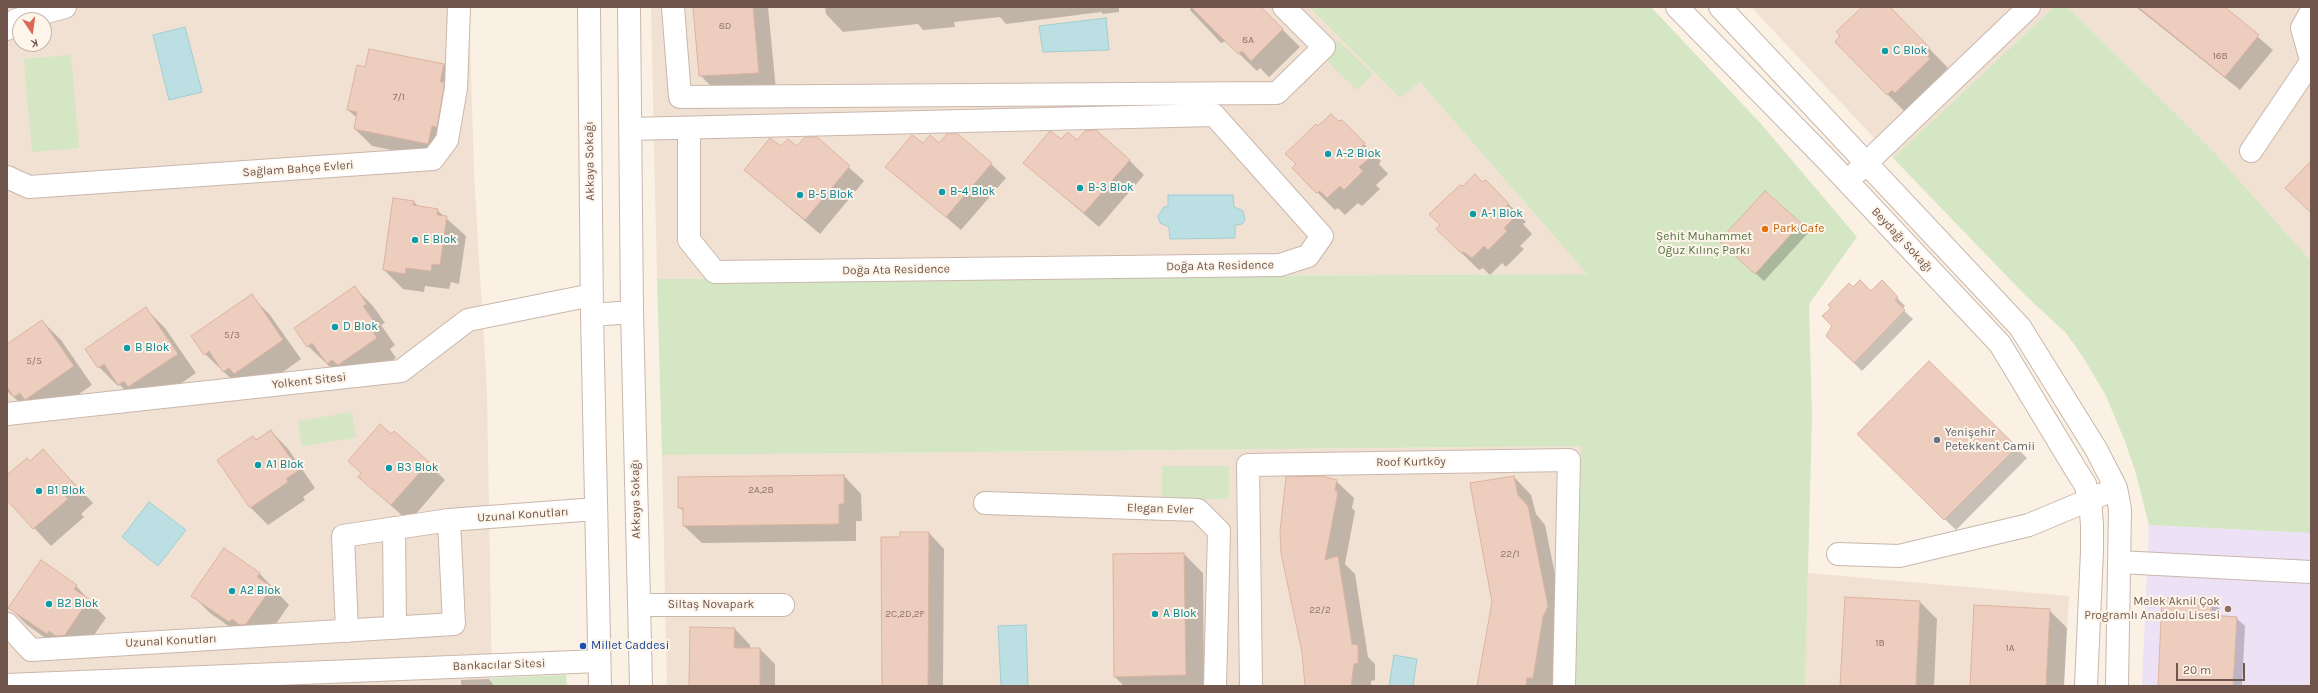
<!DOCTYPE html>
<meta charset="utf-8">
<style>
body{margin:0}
#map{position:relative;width:2318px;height:693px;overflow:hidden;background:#faf0e4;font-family:Karla,sans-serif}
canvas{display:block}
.frame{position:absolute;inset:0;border:8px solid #70564c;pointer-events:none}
.north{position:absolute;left:12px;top:12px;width:40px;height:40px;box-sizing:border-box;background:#fdf4ea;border:1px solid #c5b5ab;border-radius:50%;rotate:167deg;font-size:11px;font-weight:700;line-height:16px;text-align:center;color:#70564c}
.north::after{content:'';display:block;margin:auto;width:14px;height:18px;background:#da6854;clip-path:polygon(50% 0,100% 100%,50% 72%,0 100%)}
.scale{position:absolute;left:2176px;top:663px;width:69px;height:18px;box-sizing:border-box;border:2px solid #70564c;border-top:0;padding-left:5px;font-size:12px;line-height:14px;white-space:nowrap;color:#70564c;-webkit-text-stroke:3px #fdf4ea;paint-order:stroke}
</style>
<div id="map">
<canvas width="2318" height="693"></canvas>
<div class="frame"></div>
<div class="north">K</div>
<div class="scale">20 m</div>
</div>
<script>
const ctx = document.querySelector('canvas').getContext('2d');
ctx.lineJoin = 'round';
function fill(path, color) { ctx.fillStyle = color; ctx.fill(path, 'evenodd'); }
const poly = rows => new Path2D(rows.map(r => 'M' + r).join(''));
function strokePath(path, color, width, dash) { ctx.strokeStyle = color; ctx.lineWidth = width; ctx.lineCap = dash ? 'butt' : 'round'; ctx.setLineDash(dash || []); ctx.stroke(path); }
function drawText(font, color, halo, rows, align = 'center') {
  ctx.font = font + ' Karla,sans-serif'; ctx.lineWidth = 4; ctx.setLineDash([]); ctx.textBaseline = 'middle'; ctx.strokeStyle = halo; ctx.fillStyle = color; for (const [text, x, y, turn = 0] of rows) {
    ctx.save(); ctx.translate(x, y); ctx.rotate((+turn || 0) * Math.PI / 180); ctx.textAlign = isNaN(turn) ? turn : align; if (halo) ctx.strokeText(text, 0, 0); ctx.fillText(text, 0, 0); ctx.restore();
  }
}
fill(poly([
 [7,7,469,7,474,174,487,393,492,686,7,686],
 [20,20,44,20,44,44,20,44],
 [651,7,1309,7,1400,98,1420,82,1587,274,657,279],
 [1751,7,2054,7,1893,158],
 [2068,7,2311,7,2311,261,2214,152],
 [1581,446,1576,686,667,686,662,455],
 [1808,573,2069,596,2064,686,1805,686]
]), '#f1e1d3');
fill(poly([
 [2149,525,2311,533,2311,686,2142,686]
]), '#ede1f6');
fill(poly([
 [1309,7,1651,7,1762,125,1857,237,1809,304,1812,416,1805,686,1576,686,1581,446,662,455,657,279,1587,274,1420,82,1400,98],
 [2054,7,2068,7,2214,152,2311,261,2311,533,2149,525,2135,470,2124,439,2106,396,2083,357,2066,333,2026,296,1893,158],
 [1337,40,1373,74,1357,90,1322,56],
 [71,55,79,148,32,152,24,59],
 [352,412,356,438,302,446,298,421],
 [1162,466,1229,466,1229,499,1162,500],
 [566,675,567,686,492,686,491,678]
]), '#d4e6c4');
const water = poly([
 [1106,18,1109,50,1043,52,1039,26,1106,18],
 [185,27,202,92,169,100,153,35,185,27],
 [1168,195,1233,195,1234,207,1243,211,1245,220,1242,224,1235,225,1235,238,1170,239,1169,227,1160,223,1158,216,1164,207,1168,206,1168,195],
 [149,502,186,530,158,566,122,537,149,502],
 [1026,625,1028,686,1001,686,998,626,1026,625],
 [1394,655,1417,659,1413,686,1389,686,1394,655]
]);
fill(water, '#bbdfe2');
strokePath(water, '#a2ced2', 1);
fill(poly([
 [694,7,768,7,776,90,718,93,700,75],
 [825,7,1119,7,1119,12,1103,14,1101,12,1006,24,1000,17,954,22,955,27,923,30,918,24,843,32,826,14],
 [1191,7,1260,7,1300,47,1269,77,1260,68,1257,71,1226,41,1221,43,1190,10],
 [1864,7,1889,7,1948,68,1943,73,1948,78,1906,113,1836,42],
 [2136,7,2223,7,2273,50,2240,90],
 [444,65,461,82,446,161,372,146,355,129,357,118,348,110,366,68],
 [1341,121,1381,161,1379,164,1388,174,1376,185,1380,189,1362,206,1358,203,1345,215,1338,208,1335,210,1293,168,1319,127],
 [816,138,864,181,820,234,745,170,781,147,797,148],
 [1061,140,1077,141,1129,160,1144,175,1099,227,1025,163],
 [923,144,991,164,1006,178,961,230,887,167],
 [1486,181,1526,222,1523,224,1532,234,1520,246,1524,249,1506,267,1502,263,1490,275,1483,268,1479,270,1437,229,1463,187],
 [1765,192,1809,232,1764,281,1729,250],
 [414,202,419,207,437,210,466,236,459,284,451,282,449,289,425,286,424,292,403,289,384,270],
 [1882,282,1905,306,1902,309,1913,319,1862,371,1827,336,1853,289,1871,292],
 [354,287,373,306,385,323,381,325,395,345,390,349,396,358,356,384,346,382,308,346],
 [251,296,270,315,301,359,254,393,243,390,205,354],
 [146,309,165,328,196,373,148,406,138,403,120,385,118,386,99,367,87,350],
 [42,321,61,340,92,385,44,418,34,416,7,391,7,345],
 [1929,362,2027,458,1956,530,1858,434],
 [271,431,288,449,315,488,303,497,305,500,268,525,251,508,219,461],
 [43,451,93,503,81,514,84,517,51,546,7,499,7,477,30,462],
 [349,461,428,463,445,480,409,522,360,477,362,474],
 [844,476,861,494,862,521,856,521,856,541,702,543,684,526,684,512,679,507],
 [1514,477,1531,495,1536,514,1545,525,1565,624,1561,634,1552,686,1478,686],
 [1336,481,1354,498,1352,508,1355,511,1345,564,1355,574,1368,657,1375,664,1375,680,1371,681,1371,686,1306,686],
 [929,533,944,549,943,686,882,686,901,538],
 [1184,554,1203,573,1204,686,1124,686,1115,677,1114,555],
 [259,573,289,605,264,641,247,639,210,613,193,596],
 [76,586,106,618,82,652,64,651,27,625,10,608],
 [2211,601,2220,609,2219,617,2236,618,2245,626,2242,686,2159,686],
 [1920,602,1937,619,1934,686,1841,686],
 [2049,610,2067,628,2064,686,1971,686],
 [691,628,735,629,750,645,750,649,760,649,775,664,775,686,690,686],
 [489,679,494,686,461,686,461,680]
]), '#0003');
const building = poly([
 [693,7,753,7,759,73,699,76,693,7],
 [1191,7,1261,7,1283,29,1251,61,1242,51,1238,54,1191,7],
 [1862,7,1890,7,1930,48,1925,53,1930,59,1895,93,1892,90,1887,95,1835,42,1840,36,1836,32,1862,7],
 [2138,7,2225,7,2259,35,2225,77,2138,7],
 [369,49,444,64,440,82,444,82,444,87,437,127,432,126,428,144,354,129,357,112,347,110,357,65,365,67,369,49],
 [1331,114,1338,121,1342,120,1365,143,1362,146,1372,156,1359,167,1363,171,1344,190,1340,186,1327,198,1320,191,1316,193,1292,168,1296,164,1285,154,1316,124,1318,126,1331,114],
 [1096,130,1130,160,1084,213,1023,163,1050,131,1061,139,1068,132,1077,140,1085,131,1096,130],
 [947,134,958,134,992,163,946,217,885,167,912,135,923,143,930,135,939,143,947,134],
 [805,137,817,137,850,166,805,220,744,170,770,138,781,146,788,139,797,146,805,137],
 [2311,161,2311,213,2285,188,2311,161],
 [1475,174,1482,182,1486,180,1509,204,1506,206,1516,216,1504,228,1507,231,1488,250,1484,246,1472,258,1464,252,1461,253,1436,229,1440,225,1429,214,1460,185,1463,186,1475,174],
 [1765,191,1801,223,1755,274,1719,241,1765,191],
 [393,198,414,201,413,205,438,209,437,215,447,216,440,265,432,264,431,271,406,268,405,274,383,270,393,198],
 [1860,280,1871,291,1882,280,1898,297,1895,300,1905,310,1854,363,1826,336,1832,326,1822,316,1831,308,1828,305,1849,283,1853,287,1860,280],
 [355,286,367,304,363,306,377,326,372,330,377,338,338,365,332,360,327,364,312,343,307,347,294,328,355,286],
 [252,294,283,340,234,374,229,368,223,372,209,351,204,355,191,336,252,294],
 [146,307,178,354,128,387,124,381,118,385,104,364,98,368,85,349,146,307],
 [42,320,74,366,25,400,20,393,14,397,7,387,7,344,42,320],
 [1929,361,2017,447,1944,520,1857,434,1929,361],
 [380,424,391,434,394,431,429,462,391,505,358,477,361,473,348,461,380,424],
 [271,430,299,470,286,479,288,482,250,508,217,460,253,436,256,440,271,430],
 [43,449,76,486,65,496,68,499,33,529,7,500,7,475,27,458,30,461,43,449],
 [844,475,844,504,839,504,839,524,683,526,683,508,678,508,678,477,844,475],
 [1321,476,1337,480,1335,490,1338,492,1325,560,1338,556,1352,644,1358,645,1358,663,1354,664,1351,686,1305,686,1302,652,1281,553,1280,532,1286,477,1321,476],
 [1514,476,1518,495,1528,506,1548,606,1543,617,1533,678,1527,678,1526,686,1477,686,1492,602,1470,483,1514,476],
 [900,532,929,532,928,686,882,686,881,537,900,537,900,532],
 [224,548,260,573,257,577,272,587,246,624,240,625,232,619,229,622,191,596,224,548],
 [1184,553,1186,675,1114,677,1113,554,1184,553],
 [41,560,77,585,74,589,89,599,65,635,56,636,49,631,47,634,8,608,41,560],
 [1845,597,1920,601,1916,686,1840,686,1845,597],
 [2162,598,2212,600,2211,615,2237,617,2233,686,2158,686,2162,598],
 [1974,605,2050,609,2046,686,1970,686,1974,605],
 [690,627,735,628,734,648,760,648,760,686,689,686,690,627]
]);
fill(building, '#edcebe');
strokePath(building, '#deb3a0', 1);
const minor = poly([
 [589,7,592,315,600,686],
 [629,7,632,312,641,686],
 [673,7,680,97,1277,93,1324,47,1284,7],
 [1677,7,1827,160,2000,344,2076,470,2085,484,2090,500,2092,525,2092,551,2086,686],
 [1720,7,2020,327,2096,449,2116,488,2120,509,2117,686],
 [2311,12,2302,28,2311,60],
 [7,29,16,20,65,7],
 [630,129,1214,115,1322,236,1308,256,1280,265,715,272,689,240,689,129],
 [2251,151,2311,62],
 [1857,172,2029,7],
 [7,177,29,187,433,159,447,140,456,88,459,7],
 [592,315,632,312],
 [7,414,401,371,468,320,592,295],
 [985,503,1198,510,1219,531,1215,686],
 [394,528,395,628],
 [1838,554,1899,556,2029,525,2103,494],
 [2119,562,2311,572],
 [639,605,783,605],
 [7,624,31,650,454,624,449,520,596,509],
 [347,631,343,536,449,520],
 [7,685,599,661],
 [1251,686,1248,465,1569,460,1564,686]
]);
strokePath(minor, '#cab7ac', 24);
strokePath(minor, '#fff', 22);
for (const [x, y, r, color] of [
 [1885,51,4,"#0f9aa8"],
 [1328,154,4,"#0f9aa8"],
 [1080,188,4,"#0f9aa8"],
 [942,192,4,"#0f9aa8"],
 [800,195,4,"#0f9aa8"],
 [1473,214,4,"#0f9aa8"],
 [1765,229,4,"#e8710a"],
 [415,240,4,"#0f9aa8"],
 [335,327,4,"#0f9aa8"],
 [127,348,4,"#0f9aa8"],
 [1937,440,4,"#6b7280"],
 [258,465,4,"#0f9aa8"],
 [389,468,4,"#0f9aa8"],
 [39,491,4,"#0f9aa8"],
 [232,591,4,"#0f9aa8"],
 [49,604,4,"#0f9aa8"],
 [2228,609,4,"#8d6e63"],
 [1155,614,4,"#0f9aa8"],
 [583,646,4,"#1a4fb4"]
]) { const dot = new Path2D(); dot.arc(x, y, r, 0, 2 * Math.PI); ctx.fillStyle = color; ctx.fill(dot); strokePath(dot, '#fdf4ea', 1.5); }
drawText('10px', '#8f7468', null, [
 ["8D",725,26],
 ["8A",1248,40],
 ["16B",2220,56],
 ["7/1",399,97],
 ["5/3",232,335],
 ["5/5",34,361],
 ["2A,2B",761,490],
 ["22/1",1510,554],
 ["22/2",1320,610],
 ["2C,2D,2F",905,614],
 ["1B",1880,643],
 ["1A",2010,648]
]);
drawText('12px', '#0d838f', '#fdf4ea', [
 ["C Blok",1893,51],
 ["A-2 Blok",1336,154],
 ["B-3 Blok",1088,188],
 ["B-4 Blok",950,192],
 ["B-5 Blok",808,195],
 ["A-1 Blok",1481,214],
 ["E Blok",423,240],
 ["D Blok",343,327],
 ["B Blok",135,348],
 ["A1 Blok",266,465],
 ["B3 Blok",397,468],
 ["B1 Blok",47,491],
 ["A2 Blok",240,591],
 ["B2 Blok",57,604],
 ["A Blok",1163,614]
], 'left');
drawText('12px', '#70564c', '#fdf4ea', [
 ["Akkaya Sokağı",590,161,-91],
 ["Sağlam Bahçe Evleri",298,169,-4],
 ["Beydağı Sokağı",1902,240,47],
 ["Doğa Ata Residence",1220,266,-1],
 ["Doğa Ata Residence",896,270,-1],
 ["Yolkent Sitesi",309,381,-6],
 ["Roof Kurtköy",1411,462,-1],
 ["Akkaya Sokağı",636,499,-91],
 ["Elegan Evler",1160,509,2],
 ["Uzunal Konutları",523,515,-4],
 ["Siltaş Novapark",711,605],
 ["Uzunal Konutları",171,641,-3],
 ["Bankacılar Sitesi",499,665,-2]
]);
drawText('12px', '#c56008', '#fdf4ea', [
 ["Park Cafe",1773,229]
], 'left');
drawText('12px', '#577545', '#fdf4ea', [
 ["Şehit Muhammet",1704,237],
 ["Oğuz Kılınç Parkı",1704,251]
]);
drawText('12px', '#5b616d', '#fdf4ea', [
 ["Yenişehir",1945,433],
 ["Petekkent Camii",1945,447]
], 'left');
drawText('12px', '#785e54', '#fdf4ea', [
 ["Melek Aknil Çok",2220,602],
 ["Programlı Anadolu Lisesi",2220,616]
], 'right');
drawText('12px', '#164399', '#fdf4ea', [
 ["Millet Caddesi",591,646]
], 'left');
</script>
